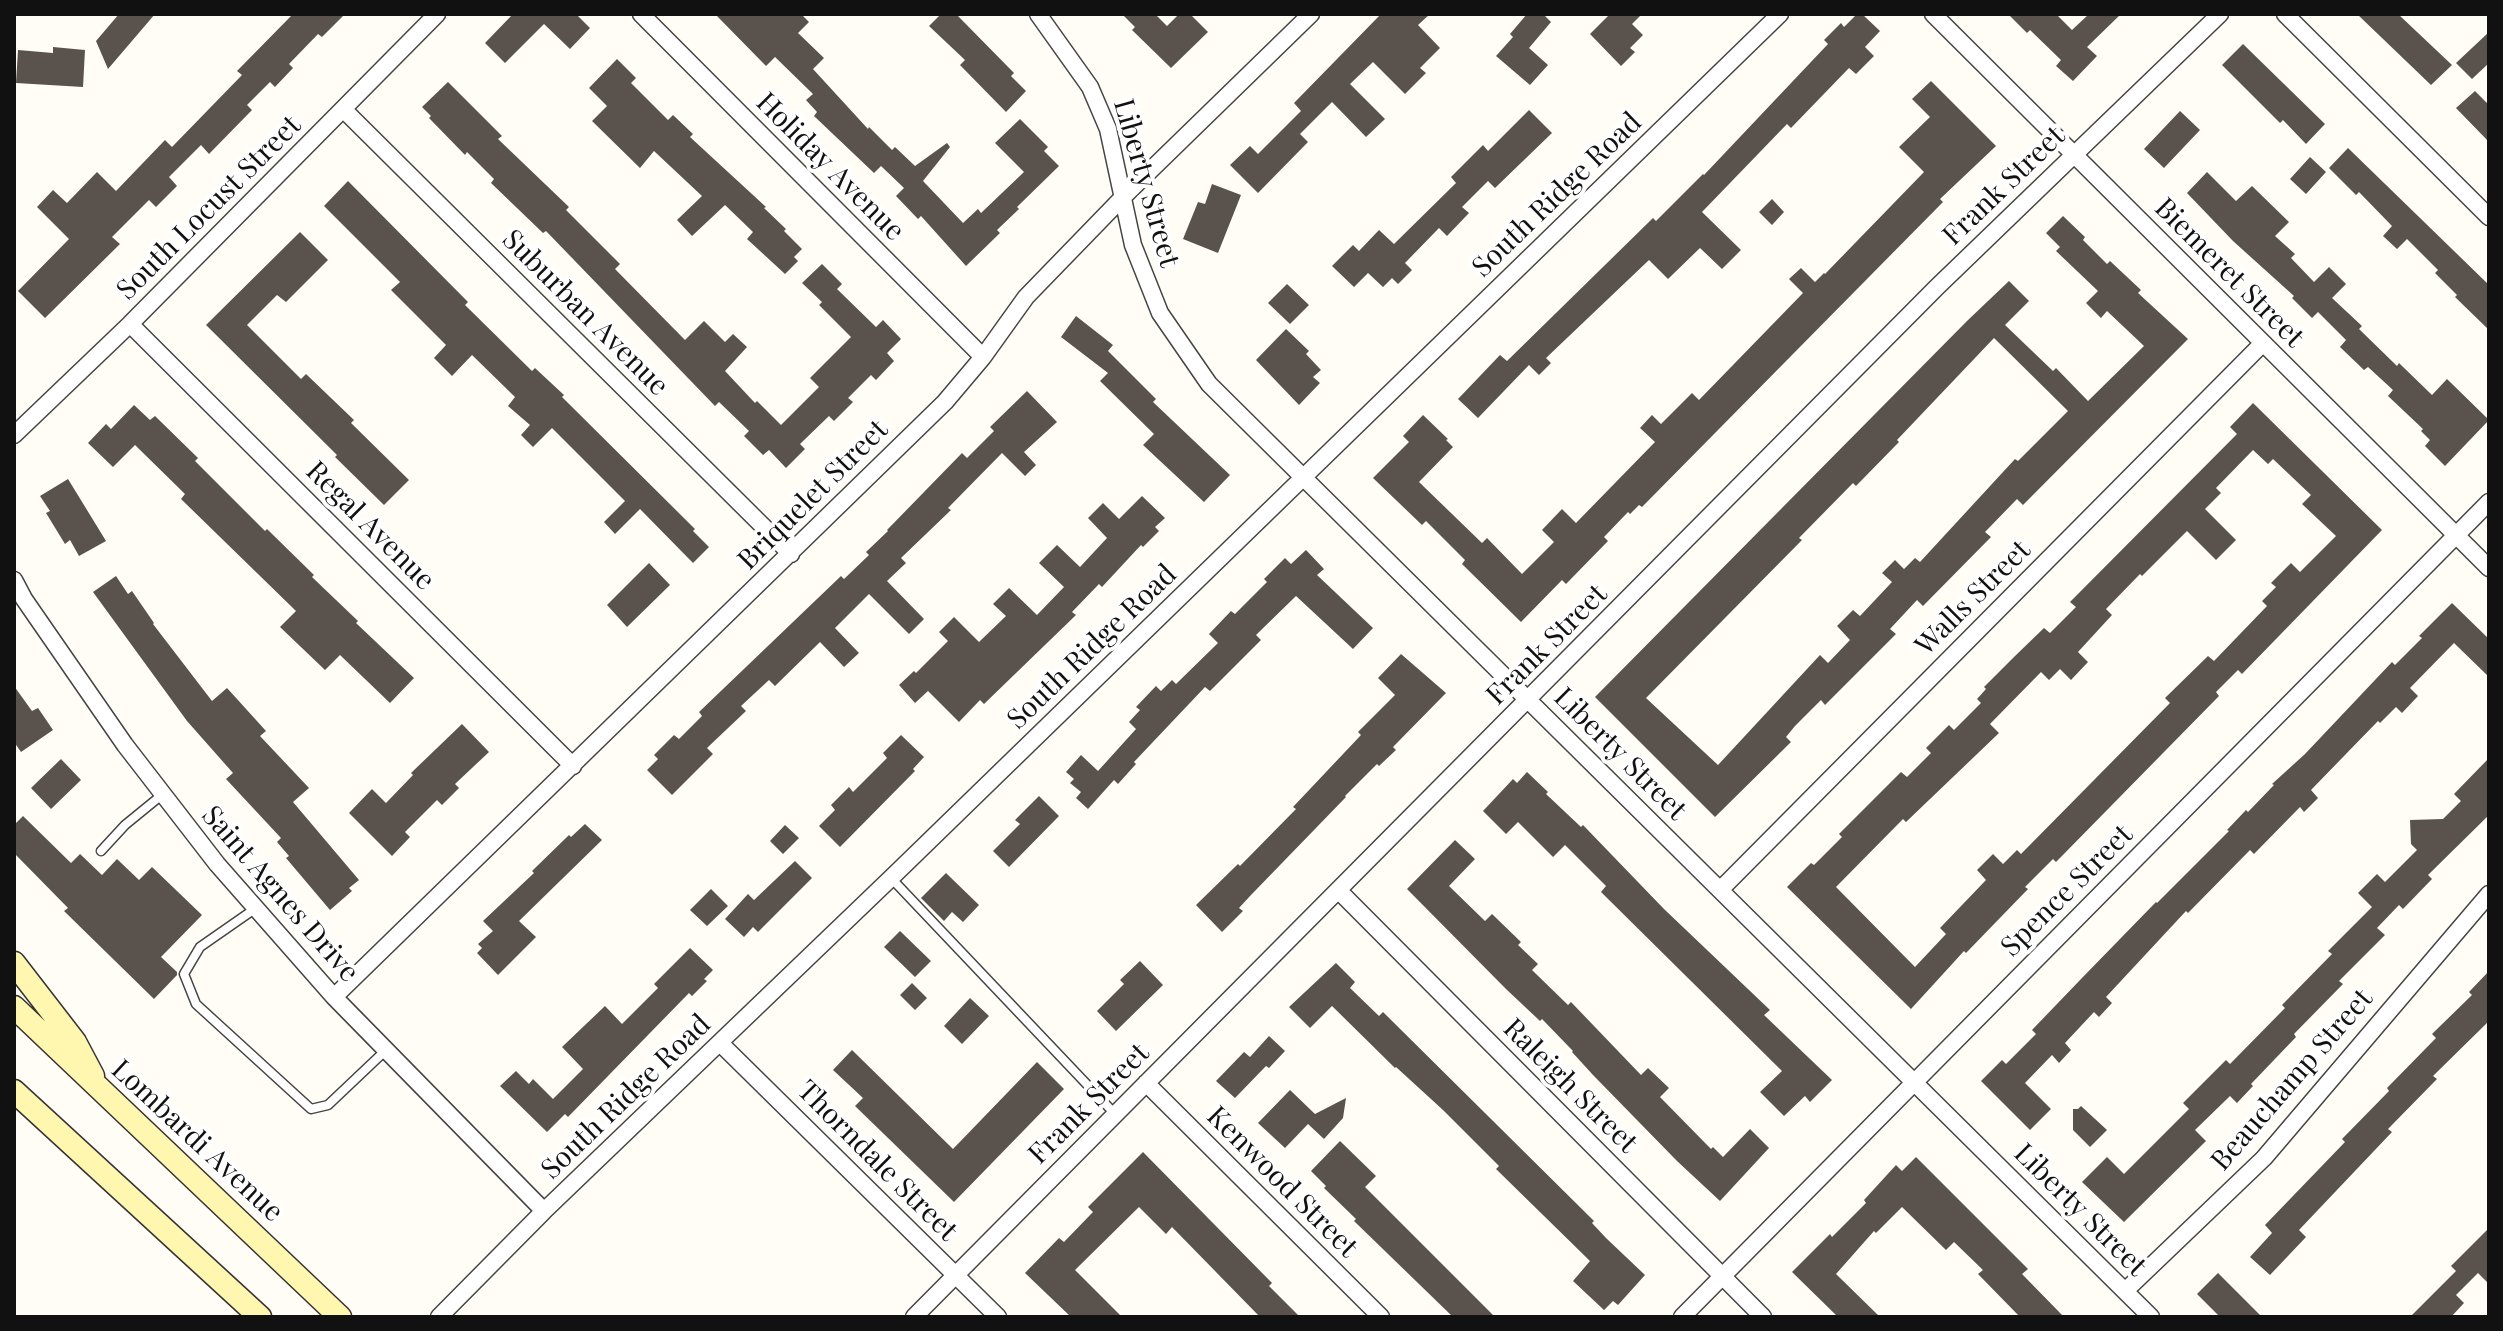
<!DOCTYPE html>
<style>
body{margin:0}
#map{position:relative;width:2503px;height:1331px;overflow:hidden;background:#fffdf5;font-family:"Playfair Display",serif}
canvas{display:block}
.frame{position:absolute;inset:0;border:16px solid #111;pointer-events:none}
</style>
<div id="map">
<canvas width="2503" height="1331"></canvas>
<div class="frame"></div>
</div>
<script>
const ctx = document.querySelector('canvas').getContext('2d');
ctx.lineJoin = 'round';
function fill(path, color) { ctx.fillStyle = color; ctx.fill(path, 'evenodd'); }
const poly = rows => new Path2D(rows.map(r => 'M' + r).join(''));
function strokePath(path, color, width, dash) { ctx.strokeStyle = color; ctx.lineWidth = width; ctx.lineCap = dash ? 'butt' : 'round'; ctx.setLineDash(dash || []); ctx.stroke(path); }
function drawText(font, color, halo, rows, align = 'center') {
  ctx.font = font + ' "Playfair Display",serif'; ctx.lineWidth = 8; ctx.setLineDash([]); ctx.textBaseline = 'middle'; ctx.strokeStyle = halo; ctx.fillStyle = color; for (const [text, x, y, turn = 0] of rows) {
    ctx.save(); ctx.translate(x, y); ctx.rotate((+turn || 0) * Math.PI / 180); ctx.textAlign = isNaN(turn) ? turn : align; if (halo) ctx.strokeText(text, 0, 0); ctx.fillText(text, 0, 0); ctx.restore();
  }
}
fill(poly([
 [119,14,155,14,108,69,96,41],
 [293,14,345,14,322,37,318,34,289,64,293,68,275,87,270,82,247,105,252,110,209,154,201,145,169,177,177,186,156,207,149,200,112,237,120,244,45,318,18,291,69,239,37,207,53,190,67,203,97,172,116,191,165,140,172,147,242,75,237,71],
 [513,14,576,14,590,28,570,49,544,24,505,63,485,43],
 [715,14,801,14,809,22,798,33,824,58,813,69,868,129,869,127,892,150,895,147,915,166,947,143,950,147,923,181,963,223,978,209,981,213,1024,172,995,143,1020,119,1048,147,1044,151,1059,166,1017,207,1019,209,997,230,1000,233,966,266,921,216,918,219,896,196,904,188,881,166,874,173,814,116,817,112,806,100,813,94,775,57,766,66],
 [941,14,956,14,1014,73,1011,76,1026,91,1006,112,960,65,965,60,929,26],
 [1122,14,1155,14,1167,26,1179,14,1190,14,1208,32,1171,68,1132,30,1135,27],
 [1381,14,1430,14,1418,25,1440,48,1420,68,1426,73,1405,94,1373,62,1350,84,1385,119,1366,137,1332,102,1300,134,1308,142,1258,193,1230,165,1250,146,1258,154,1301,111,1294,103],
 [1527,14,1543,14,1551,22,1529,48,1548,65,1530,85,1496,56,1513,37,1510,34],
 [1610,14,1642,14,1632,24,1643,35,1630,48,1635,52,1621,66,1590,34],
 [1857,14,1862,14,1880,31,1865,47,1874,56,1856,74,1849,68,1791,128,1787,124,1702,212,1741,250,1722,269,1700,248,1668,279,1649,260,1546,358,1551,363,1539,375,1529,365,1478,418,1458,399,1500,355,1507,361,1653,218,1656,221,1703,174,1704,175,1828,44,1824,40,1841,23,1844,27],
 [2008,14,2056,14,2072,30,2089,14,2121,14,2087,47,2097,56,2073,81,2056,66,2061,60,2030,30,2027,33],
 [2357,14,2398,14,2452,65,2431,85],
 [2489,32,2489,63,2472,79,2456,63],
 [2243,44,2325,124,2306,144,2283,120,2280,123,2222,65],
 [53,47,85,50,83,87,16,83,18,50,53,53],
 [617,59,636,78,631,83,668,120,673,115,693,134,690,137,766,207,764,208,786,229,784,231,802,249,794,257,798,261,785,274,747,239,753,232,725,205,692,236,677,220,702,196,654,151,640,168,592,121,607,106,589,88],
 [1931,81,1996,146,1940,199,1943,202,1642,507,1639,505,1630,514,1628,512,1604,537,1608,541,1566,584,1562,580,1521,622,1462,564,1465,560,1426,521,1422,525,1373,478,1409,442,1403,436,1423,415,1448,439,1446,440,1453,447,1419,482,1482,543,1487,538,1522,574,1554,542,1542,530,1562,509,1576,523,1655,442,1640,428,1652,415,1661,424,1692,393,1699,400,1803,293,1789,279,1801,268,1815,282,1824,273,1825,274,1924,172,1899,147,1930,117,1912,99],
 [448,82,502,136,498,139,569,207,566,210,620,264,615,269,685,340,704,321,725,342,733,334,747,347,725,371,755,403,757,401,781,425,819,387,810,378,851,337,819,305,822,302,802,283,822,264,842,284,837,289,876,327,883,320,901,339,887,353,894,361,876,380,871,375,848,398,853,402,834,421,829,416,800,444,805,449,786,468,769,450,763,455,744,436,749,431,719,402,715,406,546,231,543,233,491,183,494,179,467,152,465,155,429,118,431,116,422,107],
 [2475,91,2489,105,2489,142,2456,108],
 [1529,110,1552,133,1495,188,1488,181,1462,207,1469,213,1447,236,1439,228,1405,263,1412,270,1398,284,1392,278,1383,287,1368,273,1354,287,1332,266,1353,245,1359,251,1379,230,1394,244,1456,183,1451,177,1483,145,1488,151],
 [2180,111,2200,130,2164,168,2144,149],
 [2348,148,2489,285,2489,330,2455,297,2457,295,2435,273,2438,270,2407,239,2397,249,2383,236,2392,226,2359,192,2356,195,2329,168],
 [2310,157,2326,172,2306,194,2290,179],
 [2207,172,2236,201,2252,186,2289,222,2275,236,2295,254,2291,258,2314,282,2329,267,2346,284,2332,298,2362,326,2359,329,2397,366,2399,363,2432,395,2447,379,2489,420,2445,466,2425,446,2430,440,2421,431,2423,429,2388,396,2393,390,2368,367,2364,370,2340,347,2346,340,2318,312,2312,318,2292,298,2294,296,2233,241,2187,193],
 [348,181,468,302,465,305,532,371,535,368,564,395,562,397,695,529,693,531,709,547,693,563,640,509,615,534,604,522,625,501,552,428,533,447,521,435,530,425,508,406,515,397,472,355,452,376,434,358,446,345,391,290,400,282,324,206],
 [1212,184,1241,195,1218,253,1183,239,1198,202,1205,204],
 [1772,199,1784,212,1772,225,1759,212],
 [2063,216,2085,237,2083,240,2107,264,2110,261,2141,290,2138,293,2188,339,2023,505,2017,499,1985,532,1991,537,1923,606,1917,600,1890,629,1896,634,1825,705,1821,700,1795,726,1786,737,1791,742,1715,817,1595,697,1967,321,2009,281,2029,301,2005,325,2053,371,2056,368,2088,401,2144,346,2107,311,2101,318,2086,303,2098,291,2056,251,2060,247,2046,233],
 [1994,338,2068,411,2018,461,2015,459,1920,562,1915,558,1904,569,1895,560,1882,573,1892,582,1860,616,1853,610,1837,626,1850,640,1828,663,1820,655,1718,765,1646,698,1802,540,1799,538,1853,483,1856,486,1899,442,1897,440],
 [300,232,328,260,286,302,277,295,247,325,301,379,306,374,354,420,351,423,409,480,384,505,335,457,337,455,206,325],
 [1287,284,1309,305,1290,324,1268,303],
 [1076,316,1113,345,1108,351,1156,399,1153,402,1230,475,1204,502,1143,445,1154,434,1100,381,1108,373,1061,337],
 [1286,329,1309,351,1306,354,1321,370,1313,377,1320,383,1299,405,1256,360],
 [1027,391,1057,422,1024,452,1036,465,1025,476,1002,453,948,508,951,510,901,558,906,563,887,581,924,619,909,634,869,594,835,628,859,653,844,667,820,642,775,686,769,680,741,706,746,711,707,748,713,754,672,795,647,770,658,759,654,755,674,735,679,739,702,716,699,712,841,576,844,579,869,555,866,552,888,531,887,530,962,453,967,458,994,431,990,427],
 [2253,403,2382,530,2242,674,2238,670,2216,692,2219,696,2056,862,2053,859,2025,887,2028,889,1966,953,1964,951,1911,1009,1787,887,1811,863,1814,865,1842,837,1839,834,1901,772,1907,777,1931,753,1926,748,1949,725,1954,730,1981,703,1977,699,1986,689,1984,687,2015,656,2044,628,2050,633,2076,607,2070,602,2237,434,2230,427],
 [2253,450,2268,464,2273,459,2311,495,2302,504,2336,536,2300,572,2291,563,2271,583,2276,587,2262,601,2267,606,2214,661,2208,656,2165,698,2170,703,2021,854,2017,850,2003,864,1993,854,1977,870,1986,880,1940,928,1946,934,1915,967,1836,887,1903,819,1906,822,1999,733,1990,724,2041,672,2049,680,2060,669,2071,680,2088,662,2078,652,2112,615,2106,609,2140,574,2142,576,2187,531,2216,560,2236,540,2205,509,2221,493,2216,488],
 [134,405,150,420,155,416,198,458,195,461,265,531,267,529,314,575,312,577,358,621,356,623,414,678,390,703,340,655,325,670,280,627,296,611,181,499,185,494,135,445,113,467,88,443,106,424,111,429],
 [68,479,106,541,79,556,70,540,65,544,46,513,50,511,40,496],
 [1142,496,1165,518,1155,527,1159,531,1143,547,1141,545,1102,587,1099,584,1072,612,1076,615,984,704,980,700,959,722,928,691,915,703,899,685,914,671,916,673,948,641,939,632,954,617,979,642,1006,616,993,604,1009,588,1037,615,1064,587,1039,563,1057,545,1080,567,1107,538,1088,518,1103,503,1119,519],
 [1306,550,1324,569,1317,575,1373,628,1353,649,1296,596,1256,635,1261,640,1210,691,1205,687,1134,762,1136,764,1118,784,1114,780,1088,809,1076,798,1081,792,1070,783,1074,779,1066,772,1081,755,1098,771,1136,729,1129,722,1140,710,1136,707,1156,686,1161,691,1172,680,1176,684,1218,643,1209,634,1231,611,1235,614,1267,582,1264,579,1285,558,1291,564],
 [649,563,670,585,627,627,607,605],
 [116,576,128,594,132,591,154,623,153,624,212,701,227,688,266,731,260,736,309,788,293,802,359,880,349,888,352,891,330,910,286,858,289,856,277,842,281,838,226,779,233,773,187,721,93,592],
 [2452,603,2489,639,2489,677,2454,643,2410,688,2418,696,2402,713,2396,707,2380,723,2378,721,2311,790,2318,798,2304,812,2300,807,2254,854,2250,850,2188,913,2186,911,2106,997,2112,1003,2099,1017,2094,1012,2065,1043,2071,1050,2059,1063,2052,1055,2025,1083,2051,1109,2030,1130,1981,1081,2002,1060,2006,1064,2036,1034,2032,1030,2081,979,2156,902,2157,903,2229,831,2227,830,2246,810,2248,812,2274,785,2272,784,2305,754,2392,662,2395,665,2422,638,2419,636],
 [1401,654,1446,693,1393,747,1396,750,1379,766,1377,764,1345,796,1346,797,1251,895,1239,908,1243,911,1222,932,1196,905,1238,864,1240,866,1296,809,1293,807,1361,735,1358,732,1395,695,1378,678],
 [14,686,32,711,38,708,53,730,21,752,14,742],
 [462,724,489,752,455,784,459,788,442,805,437,800,405,832,410,837,392,856,349,813,372,789,386,803,413,775,411,773],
 [901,735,924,757,913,769,915,771,840,847,819,826,835,810,831,805,849,787,853,792,887,758,883,753],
 [2489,758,2489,815,2428,875,2432,879,2403,909,2399,905,2377,928,2385,935,2339,981,2343,984,2294,1034,2296,1037,2251,1084,2253,1086,2237,1103,2230,1096,2195,1130,2206,1141,2124,1222,2082,1182,2107,1157,2124,1174,2189,1109,2183,1103,2226,1060,2230,1064,2285,1008,2282,1005,2332,954,2328,951,2372,907,2358,893,2377,874,2385,882,2417,850,2411,844,2410,820,2443,819,2461,801,2454,794],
 [61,759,81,780,51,809,31,788],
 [1527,772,1548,792,1546,794,1581,827,1583,825,1664,909,1770,1010,1764,1015,1832,1080,1810,1102,1805,1096,1784,1116,1760,1092,1782,1071,1601,892,1606,886,1565,845,1553,857,1518,822,1506,834,1483,811,1513,779,1517,783],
 [1039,796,1059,816,1009,867,993,851,1020,824,1015,820],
 [23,816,71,863,80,854,102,875,117,859,139,880,152,867,202,915,161,957,177,972,177,975,154,999,64,911,68,908,14,853,14,825],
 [585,824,602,840,519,921,536,937,498,975,477,953,482,948,478,944,493,931,483,921,534,873,532,871,569,835,571,837],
 [785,825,799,838,783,854,770,841],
 [1455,840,1475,859,1449,886,1485,921,1492,914,1521,942,1518,945,1538,964,1532,970,1568,1005,1571,1002,1641,1075,1648,1068,1669,1088,1660,1097,1711,1149,1713,1147,1723,1157,1750,1129,1769,1148,1720,1201,1677,1161,1593,1075,1572,1052,1573,1051,1542,1019,1540,1021,1506,989,1407,889],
 [795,861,812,878,758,932,753,927,744,937,725,919,748,894,754,900],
 [946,873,979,905,963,922,952,912,944,921,921,898],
 [711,889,728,906,707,926,690,910],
 [900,931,931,961,915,977,884,947],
 [690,948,713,970,704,979,707,981,692,996,689,993,568,1117,565,1114,547,1132,500,1086,516,1071,529,1084,533,1079,553,1099,583,1069,562,1047,605,1006,622,1024,658,988,654,984],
 [1140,961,1163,985,1116,1031,1097,1011,1124,984,1120,980],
 [1336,963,1355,982,1350,988,1379,1016,1383,1012,1594,1221,1592,1223,1606,1238,1645,1275,1618,1305,1613,1301,1604,1310,1573,1281,1590,1261,1496,1169,1499,1166,1443,1110,1396,1067,1395,1068,1332,1006,1310,1028,1289,1007],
 [2489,971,2489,1021,2433,1076,2437,1079,2388,1129,2392,1132,2299,1230,2306,1237,2270,1275,2250,1257,2272,1233,2265,1225,2345,1142,2342,1139,2389,1091,2387,1088,2436,1038,2432,1034,2472,995,2469,992],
 [912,983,927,998,915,1010,900,995],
 [970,998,989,1016,962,1044,944,1026],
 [1269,1036,1285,1051,1269,1068,1266,1066,1235,1098,1216,1081,1244,1052,1250,1057],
 [852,1050,953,1149,1037,1062,1064,1089,954,1202,855,1106,863,1098,833,1070],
 [1290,1090,1315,1114,1346,1098,1343,1118,1324,1139,1308,1124,1285,1148,1258,1123],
 [2081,1106,2107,1130,2090,1147,2073,1130,2073,1109,2078,1109],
 [1340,1141,1376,1176,1365,1187,1495,1317,1453,1317,1354,1221,1356,1219,1324,1188,1326,1186,1311,1171],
 [1143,1152,1272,1283,1269,1286,1300,1317,1260,1317,1172,1227,1166,1234,1139,1207,1075,1270,1122,1317,1071,1317,1025,1273,1059,1238,1064,1242,1093,1212,1088,1207],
 [1916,1157,2028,1269,2022,1274,2064,1317,2020,1317,1978,1274,1983,1270,1954,1242,1946,1250,1902,1207,1876,1233,1874,1231,1836,1274,1880,1317,1838,1317,1792,1272,1830,1234,1832,1237,1866,1203,1864,1200,1896,1165,1902,1171],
 [2489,1228,2489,1284,2478,1273,2456,1295,2464,1303,2451,1317,2410,1317,2456,1271,2451,1266],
 [2218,1273,2262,1317,2220,1317,2197,1294]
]), '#5a524d');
const service = poly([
 [101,851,125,825,163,794],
 [891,878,1115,1114],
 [256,908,200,947,184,974,196,1004,311,1109,328,1105,385,1051]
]);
const minor = poly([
 [641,14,983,357],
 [1038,14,1090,87,1108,129,1133,245,1160,313,1209,384,2151,1317],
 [1933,14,2489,568],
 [2285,14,2489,217],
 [343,109,791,554],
 [130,324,573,766],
 [14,435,130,324,437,14],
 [14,580,24,599,125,745,217,864,334,997,544,1211],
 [1720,890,2263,343],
 [1339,891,1763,1317],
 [334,997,945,402,983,357,1026,297,1123,197,1311,14],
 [720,1043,998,1317],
 [1146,1083,1381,1317],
 [2125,1291,2264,1158,2489,894],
 [439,1317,544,1211,891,878,1780,14],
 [914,1317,1937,287,2220,14],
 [1682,1317,2489,502]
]);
const secondary = poly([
 [14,963,75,1042,93,1076],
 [14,1007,340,1317],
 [14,1091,260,1317]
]);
strokePath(service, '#444', 11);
strokePath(minor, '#444', 19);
strokePath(secondary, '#333', 25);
strokePath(service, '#fff', 8);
strokePath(minor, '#fff', 16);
strokePath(secondary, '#fff6b0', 22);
drawText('28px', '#111', '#fff', [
 ["Holiday Avenue",830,167,45],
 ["Liberty Street",1146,183,74],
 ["Frank Street",2004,186,-44],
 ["South Ridge Road",1557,195,-44],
 ["South Locust Street",209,208,-45],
 ["Biemeret Street",2229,273,45],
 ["Suburban Avenue",585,313,45],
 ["Briquelet Street",813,495,-45],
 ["Regal Avenue",370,526,45],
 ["Walls Street",1973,598,-45],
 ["Frank Street",1547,645,-45],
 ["South Ridge Road",1092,647,-44],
 ["Liberty Street",1620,754,45],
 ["Spence Street",2067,891,-45],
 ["Saint Agnes Drive",280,894,49],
 ["Beauchamp Street",2292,1080,-49],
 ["Raleigh Street",1570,1086,45],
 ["South Ridge Road",626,1097,-44],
 ["Frank Street",1089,1104,-45],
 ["Lombardi Avenue",197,1141,43],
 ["Thorndale Street",877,1161,45],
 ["Kenwood Street",1282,1182,45],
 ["Liberty Street",2080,1210,45]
]);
</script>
